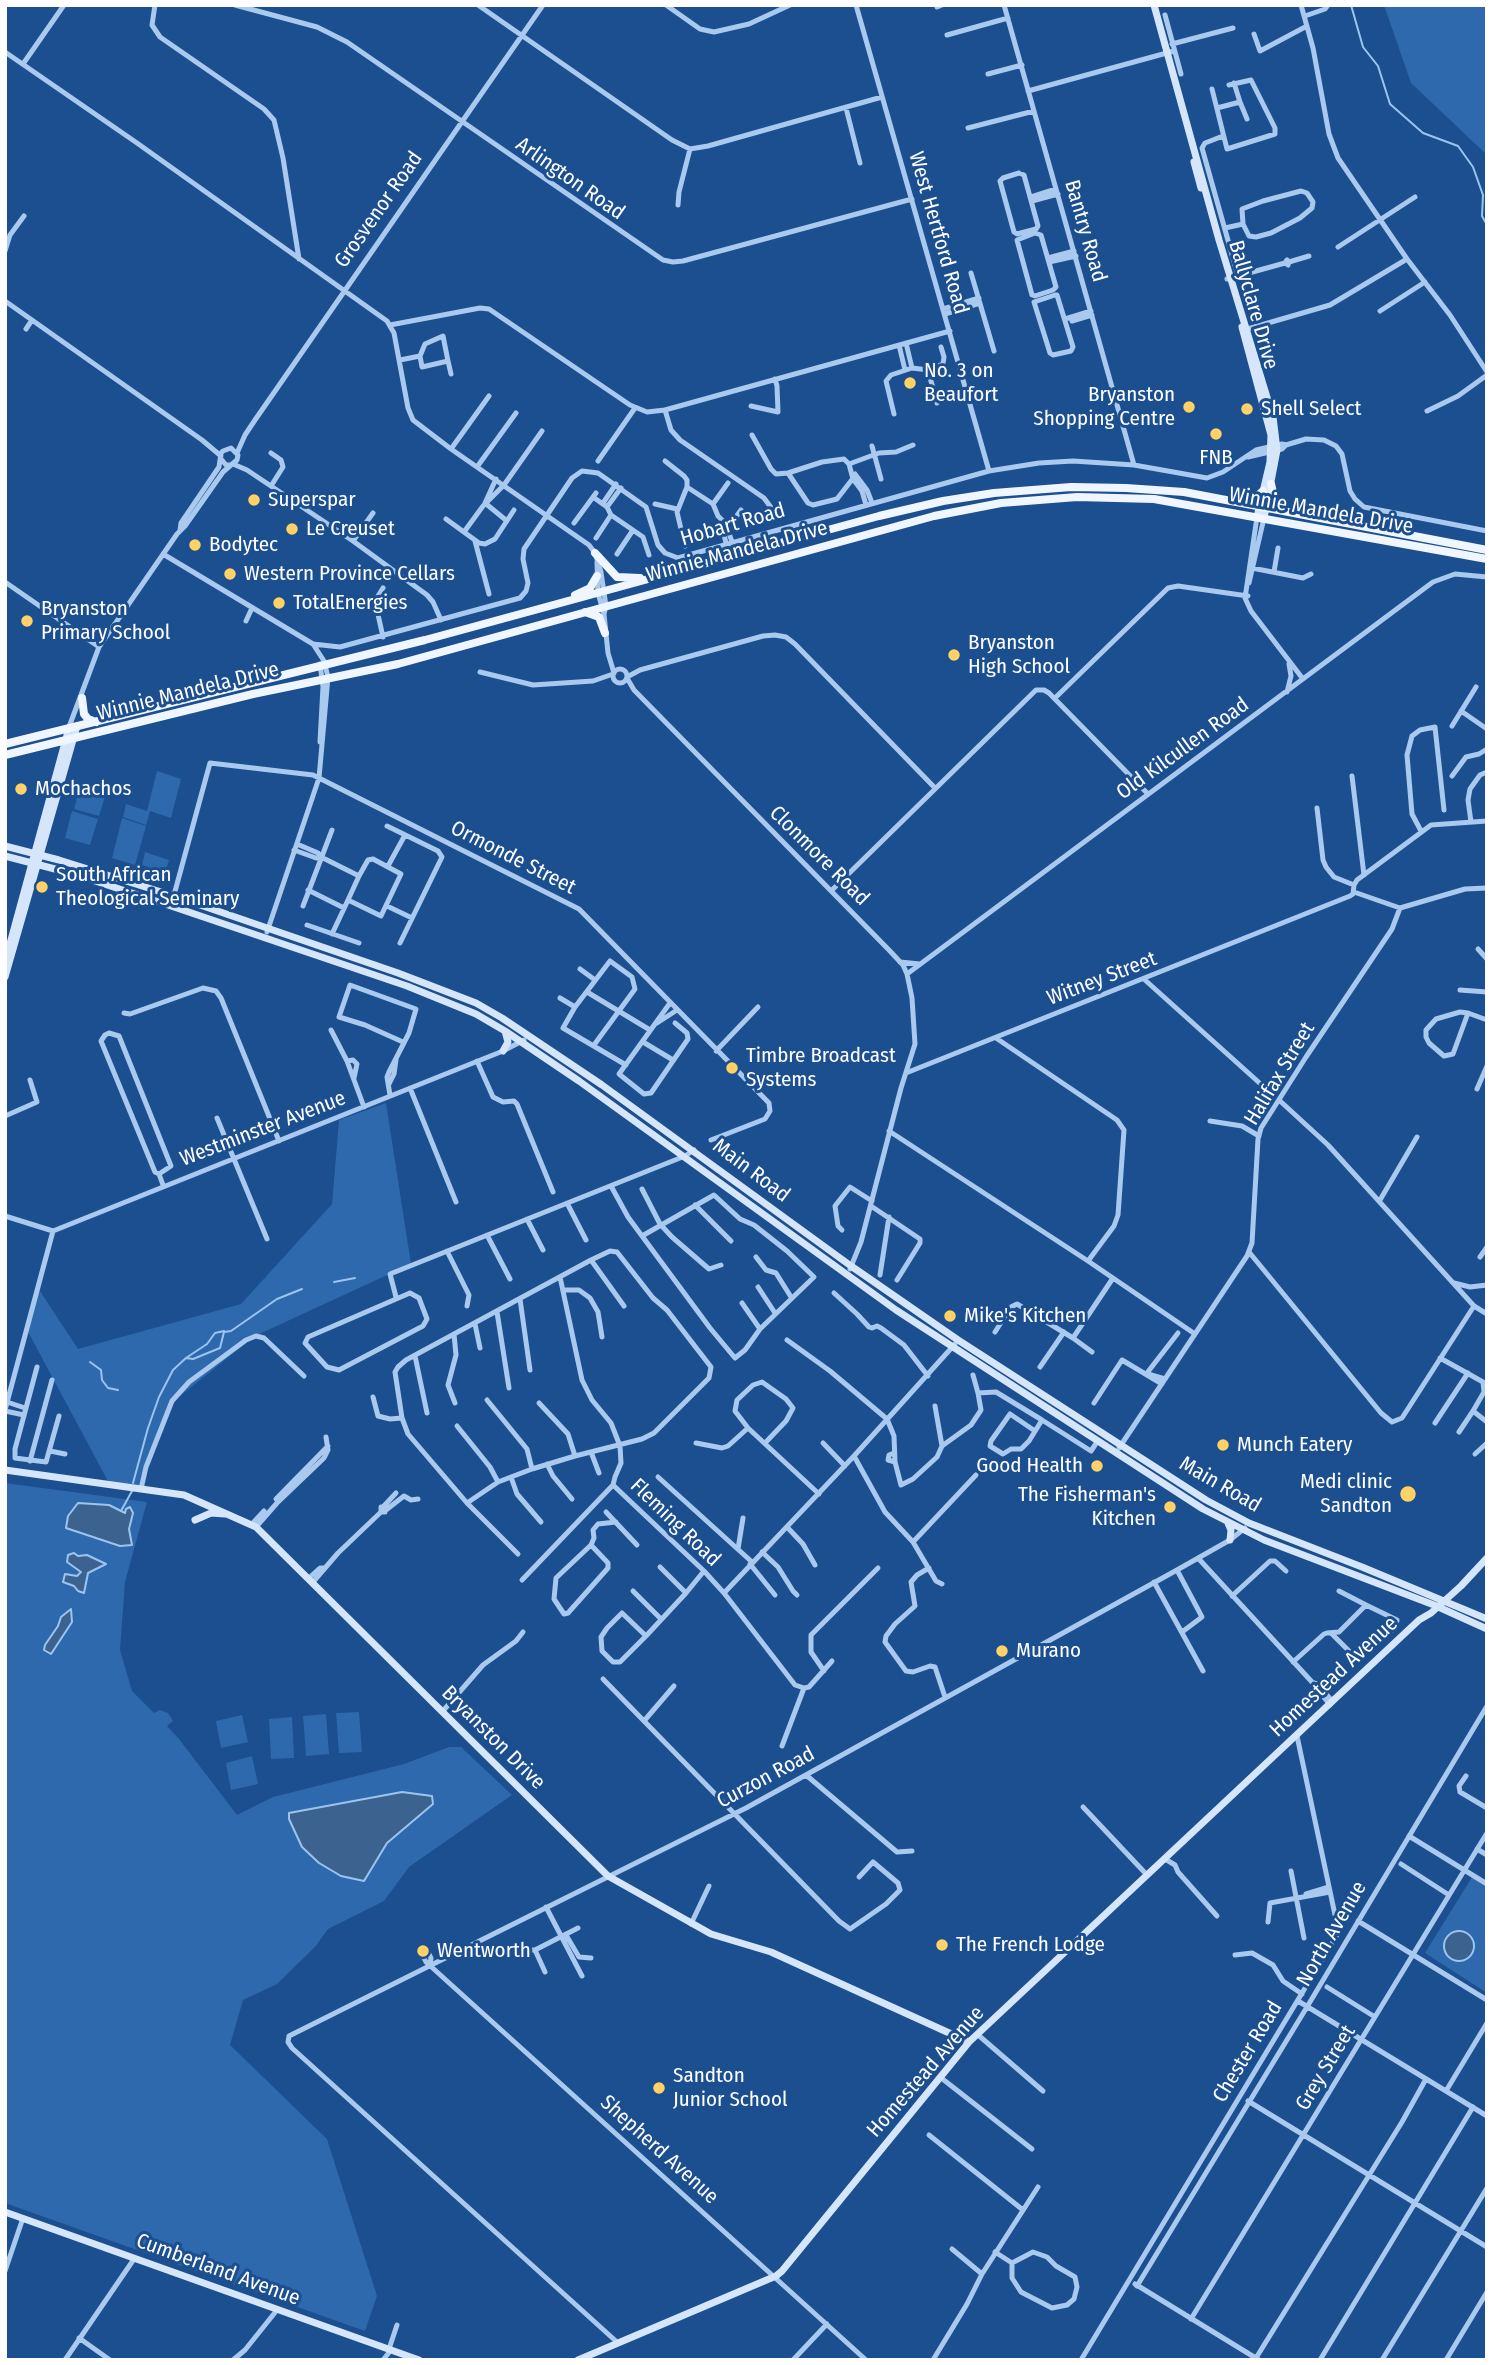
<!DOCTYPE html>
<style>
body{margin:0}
#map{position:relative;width:1492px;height:2365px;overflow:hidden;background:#1b4f8f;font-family:"Fira Sans Condensed",sans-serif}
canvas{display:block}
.frame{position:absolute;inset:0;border:7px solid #fff;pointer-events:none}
</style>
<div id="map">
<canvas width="1492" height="2365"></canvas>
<div class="frame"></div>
</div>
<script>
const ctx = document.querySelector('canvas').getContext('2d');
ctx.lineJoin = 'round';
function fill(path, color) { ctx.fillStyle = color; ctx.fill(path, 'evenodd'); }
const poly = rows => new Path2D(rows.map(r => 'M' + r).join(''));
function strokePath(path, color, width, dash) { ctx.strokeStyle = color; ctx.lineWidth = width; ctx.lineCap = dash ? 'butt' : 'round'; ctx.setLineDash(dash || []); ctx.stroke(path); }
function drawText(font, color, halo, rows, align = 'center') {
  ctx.font = font + ' "Fira Sans Condensed",sans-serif'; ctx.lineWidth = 6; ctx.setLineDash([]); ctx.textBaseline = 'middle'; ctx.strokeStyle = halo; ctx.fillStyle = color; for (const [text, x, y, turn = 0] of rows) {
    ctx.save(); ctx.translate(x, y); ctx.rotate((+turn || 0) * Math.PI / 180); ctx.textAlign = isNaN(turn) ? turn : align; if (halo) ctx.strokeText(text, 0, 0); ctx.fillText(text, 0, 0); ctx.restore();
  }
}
fill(poly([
 [1384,5,1487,5,1487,155,1411,83],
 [157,771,181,779,171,818,150,811,146,825,123,817,126,804,147,811],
 [81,783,107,790,99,816,74,809],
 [72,811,98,819,90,845,65,838],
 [122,818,146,826,135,865,112,858],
 [145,852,169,860,165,873,142,865],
 [386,1103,411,1264,255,1336,170,1404,141,1488,109,1483,27,1330,38,1288,78,1349,241,1304,332,1204,339,1120],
 [5,1483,147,1502,125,1582,120,1650,132,1691,154,1713,160,1710,168,1713,173,1721,167,1726,179,1739,237,1815,273,1797,404,1764,449,1747,461,1747,512,1795,409,1867,384,1901,328,1929,315,1947,277,1984,243,2000,230,2045,327,2139,377,2296,365,2331,5,2203],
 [359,1712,362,1752,339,1753,336,1713],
 [326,1714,329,1754,306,1756,303,1716],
 [242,1715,248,1742,221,1748,216,1721],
 [292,1717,294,1758,271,1759,269,1719],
 [252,1756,258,1784,231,1790,226,1763],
 [1474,1874,1487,1882,1487,1993,1425,1953]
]), '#2e69ad');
const water = poly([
 [78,1503,109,1505,125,1513,126,1509,130,1507,133,1513,129,1529,132,1545,120,1546,66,1528,68,1516,78,1503],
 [74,1553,78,1556,87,1555,106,1564,88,1573,84,1593,78,1591,74,1586,63,1582,65,1574,77,1576,81,1572,67,1562,68,1555,74,1553],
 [71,1609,72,1622,51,1654,44,1650,45,1645,58,1626,61,1617,71,1609],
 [402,1792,432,1796,433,1804,387,1843,364,1881,341,1876,319,1863,302,1847,289,1819,289,1813,402,1792],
 '1444 1946a15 15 0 1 1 30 0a15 15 0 1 1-30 0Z'
]);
fill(water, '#3c6290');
strokePath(water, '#9cc4f0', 2);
strokePath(poly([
 [1351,5,1363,47,1378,66,1390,104,1423,133,1458,146,1473,167,1483,195,1482,216,1487,225],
 [334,1282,355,1278],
 [186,1358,207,1344,215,1333,224,1331],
 [90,1362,101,1370,102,1380,108,1388,118,1390],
 [133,1483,148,1428,159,1397,173,1370,186,1358,193,1359,220,1348,224,1332,231,1331,277,1299,302,1289],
 [121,1511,132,1491]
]), '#9cc4f0', 2);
strokePath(poly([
 [155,5,152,25,160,37,264,109,274,120,283,158,299,259],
 [235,5,317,27,347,42,663,260,673,262,683,261,912,199],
 [478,5,672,140,690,149,708,146,882,97],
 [666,5,700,29,714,32,749,24,790,5],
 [856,5,989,471],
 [1004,5,1134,465],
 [1301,5,1313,48,1329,134,1338,158,1407,259,1450,315,1487,372],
 [937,7,942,5],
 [1165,15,1181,74],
 [1305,16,1325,9,1328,5],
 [1254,34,1260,51,1307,26],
 [947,35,1008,18],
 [1172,44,1233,28],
 [5,52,137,143,387,321,394,333,408,408,413,420,451,449,589,545,595,553,601,572,606,606,604,614],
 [23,64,64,5],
 [988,74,1022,65],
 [1212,89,1227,149,1275,134,1275,128,1251,80,1229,85],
 [1028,91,1174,51],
 [1240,102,1247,119],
 [846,108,860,163],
 [1217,108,1240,102,1234,83],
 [968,128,1034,111],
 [1223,136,1205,143,1202,148,1238,276],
 [1019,173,1024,175,1038,226,1036,229,1017,234,1014,232,1000,181,1003,178,1019,173],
 [1031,197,1056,189],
 [1032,201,1058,194],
 [678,205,679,192,690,149],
 [1225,228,1243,224,1242,209,1263,201,1301,191,1307,193,1313,202,1312,208,1300,218,1271,233,1256,237,1249,236,1243,224],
 [1035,233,1041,235,1056,287,1053,290,1035,296,1032,295,1017,240,1035,233],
 [1338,247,1415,197],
 [5,251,10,235,24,216],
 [1048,258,1074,251],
 [1049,262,1076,256],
 [1289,262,1287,260,1285,263,1288,265,1289,262,1309,256],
 [971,273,994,351],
 [1227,279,1285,263],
 [1055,295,1057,295,1073,347,1071,351,1053,355,1050,353,1034,302,1055,295],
 [5,301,202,440,221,456],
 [943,309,979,298],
 [1380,311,1425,282],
 [945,314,980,303],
 [1065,319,1091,311],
 [1072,321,1092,315],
 [390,325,480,308,489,309,630,405,647,412,665,410,950,331],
 [26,329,32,320],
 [1244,330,1330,305,1407,259],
 [906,343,912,368],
 [899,345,905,370],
 [400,360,420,356,425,344,443,336,448,361,422,367,420,356],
 [448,361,451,374],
 [928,370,943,364,944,357,941,347],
 [751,406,778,412,777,386,775,379],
 [665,410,671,430,680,440,764,498,775,513],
 [1427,411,1458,396,1487,375],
 [894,414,886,381,891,375,912,368,928,370,937,403],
 [752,435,771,469,776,474,788,473,822,462,844,459,849,464,853,479,862,491,866,505],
 [872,446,881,479],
 [451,449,489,396],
 [237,453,245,435,255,420,543,5],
 [271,453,281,460,283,467,271,486],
 [1248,457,1282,449,1286,445,1306,439,1324,440,1336,446,1342,454,1350,491,1355,499,1364,507,1487,531],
 [598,461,635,408],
 [665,461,684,476,687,480,687,487,713,504,718,516,726,524,732,542],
 [233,464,247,470,353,541,427,595,433,602,441,620],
 [849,464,879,453,896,452,913,445],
 [477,467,516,413],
 [788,473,808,503,813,505,837,499,854,477],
 [855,474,867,490,872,503],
 [593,497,607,507,611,515,643,537,649,555],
 [485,503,496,479],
 [485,503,507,521],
 [603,503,616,484],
 [655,504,677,509],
 [713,504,728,483],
 [607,507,621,488],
 [1257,517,1245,598,1251,611,1303,679],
 [446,519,479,543,485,544,495,539,514,510],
 [721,522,726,543],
 [574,523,596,493],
 [721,525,733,521,741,510],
 [180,530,181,523,219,467,221,453,223,451,231,448,238,455,237,460,231,465,226,465,221,459],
 [464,532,483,506,504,485,542,431],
 [596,538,611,515],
 [353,541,373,513],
 [475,541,489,594],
 [685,546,677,512,687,487],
 [163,554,313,644,340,647,520,598,526,591,528,583,523,559,524,549,572,478,582,471,598,473,646,507,658,545,665,553,678,558,989,471,1039,463,1073,461,1134,465,1207,478,1223,472,1256,450,1282,444,1286,445],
 [617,554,633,530],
 [597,562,598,593,604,614,608,653,614,673],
 [1252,568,1303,578,1311,574],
 [1274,572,1278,548],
 [5,582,99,647],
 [1249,583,1264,518],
 [377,609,402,604],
 [246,621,252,608],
 [383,637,375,601,383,588],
 [320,664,323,687,320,742],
 '613 676a7 7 0 1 1 14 0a7 7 0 1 1-14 0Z',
 [480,672,533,685,593,681,613,674],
 [627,677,640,670,763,636,775,635,786,637,795,644,935,788],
 [627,678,634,690,889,950,903,965,907,974,912,998,915,1044,901,1088,861,1242,850,1269],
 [1287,692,1291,676,1289,664],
 [1055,698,1168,588,1178,586,1248,596],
 [1461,711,1487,729],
 [1452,726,1476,687],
 [69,727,99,647,177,534,185,526,223,472,231,465],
 [1352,776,1364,875],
 [1452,776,1466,757,1479,754,1487,749],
 [1317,808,1323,860,1326,867,1334,877,1354,885],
 [1471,822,1468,800,1470,789,1480,775,1487,772],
 [387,826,438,851,442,857,400,943],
 [1421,831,1412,814,1407,755,1412,736,1420,730,1435,727,1444,810],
 [297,844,318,853,321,857,359,876],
 [294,850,316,858,321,857],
 [388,866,405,835],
 [308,890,344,908],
 [831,891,1036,690,1044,690,1049,693,1148,794],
 [1354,892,1400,908],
 [171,906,210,763,313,775,579,909,769,1103,770,1111,765,1119,711,1140],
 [303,906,332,830],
 [387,906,412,918],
 [307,925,359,943],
 [267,932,319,778,328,677,324,661,313,644],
 [332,934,348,900,359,876,368,860,373,859,401,874,381,916,348,900],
 [1478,949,1487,959],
 [900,962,920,964],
 [580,969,595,980],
 [907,974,1433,582,1455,574,1487,577],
 [1145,980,1274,1096],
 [1460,990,1487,992],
 [587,992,650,1030],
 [560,998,575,1007],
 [670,1003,619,1074,644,1094,651,1093,688,1039,687,1033,675,1023],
 [124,1013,130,1014,203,988,216,991,221,998,279,1141],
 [1468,1013,1453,1054,1444,1056,1429,1043,1426,1037,1426,1030,1436,1019,1460,1012,1468,1013,1487,1020],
 [657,1023,677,1010],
 [331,1030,347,1061,364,1107],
 [996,1038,1117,1120,1124,1130,1118,1215,1114,1226,1088,1261],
 [643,1042,673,1060],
 [594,1045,635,989,632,977,610,961,575,1007,563,1028,626,1065],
 [716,1051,758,1007],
 [347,1061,353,1060,357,1064,354,1078],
 [477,1061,493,1097,503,1102,514,1101,517,1104,553,1192],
 [906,1073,1350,896,1353,894,1354,885,1357,880,1431,825,1487,821],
 [389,1084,394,1074,396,1060],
 [410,1088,456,1202],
 [1477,1089,1487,1066],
 [390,1095,387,1077,389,1072,409,1033,416,1009,350,985,339,1017,365,1025,403,1042],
 [1279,1100,1328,1145,1474,1306,1487,1314],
 [5,1116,37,1102,30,1080],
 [217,1118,267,1239],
 [1210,1121,1242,1126,1259,1136],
 [889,1131,1088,1261,1195,1334],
 [159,1174,171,1166,119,1036,109,1033,105,1035,101,1041,155,1172,159,1174,163,1185],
 [611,1186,628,1217,642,1236,710,1328,735,1358,745,1350,760,1329,814,1277,787,1251,754,1225,740,1219,714,1195,642,1236],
 [642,1189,660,1224,672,1237,709,1269,721,1265],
 [1380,1200,1417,1137],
 [567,1203,586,1240],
 [695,1205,731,1241],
 [871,1206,920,1239,920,1243,897,1280],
 [5,1216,53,1231,503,1051,524,1040],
 [527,1219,543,1250],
 [842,1230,838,1226,835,1206,850,1187,872,1201],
 [487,1235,510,1279],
 [447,1251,469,1295,467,1306],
 [1249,1252,1381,1413,1392,1422,1402,1418,1474,1306],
 [756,1257,766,1270,776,1273,791,1297],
 [1480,1257,1487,1247],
 [591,1260,624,1306],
 [880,1275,889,1217],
 [560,1277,582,1380,592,1400,611,1423,620,1446,621,1463,615,1477,613,1485],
 [1454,1283,1470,1287,1487,1285],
 [758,1287,775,1313],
 [564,1290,579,1290,590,1298,598,1312,602,1337],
 [410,1293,419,1298,427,1319,423,1326,339,1370,327,1367,305,1343,308,1337,410,1293],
 [834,1293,857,1314,869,1327,872,1328,877,1326,881,1328,904,1345,928,1376],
 [396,1297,390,1274,685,1156,694,1150],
 [520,1299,530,1370],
 [742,1303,760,1329],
 [497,1312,509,1388],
 [475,1324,480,1348],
 [995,1332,1011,1307,1017,1304,1073,1338],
 [454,1334,456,1355,448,1385,455,1403],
 [787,1340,830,1371,887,1419,894,1436,895,1462,901,1485,913,1479,937,1457,942,1446,971,1425,981,1410,978,1393],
 [1092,1352,1073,1338,1113,1278],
 [415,1356,427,1413],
 [1440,1358,1483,1382,1484,1392,1473,1411],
 [37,1367,15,1449,15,1458,46,1462,59,1416],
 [1040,1367,1064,1332],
 [1147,1373,1178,1333],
 [1148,1374,1165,1379],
 [973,1375,978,1393,996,1392,1042,1420],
 [373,1397,378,1416,390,1419,402,1418],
 [487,1400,527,1449,532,1469],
 [7,1402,25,1408],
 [539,1403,568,1434,575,1456],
 [1094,1403,1122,1360,1162,1384],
 [935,1406,942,1446],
 [5,1410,53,1231],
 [5,1411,24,1415],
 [1435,1423,1468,1373],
 [457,1426,490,1467,498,1482],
 [1035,1431,1010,1414,991,1441,990,1446,1003,1454,1011,1449,1021,1449,1029,1441,1042,1420,1091,1451,1097,1442],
 [1459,1432,1473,1411,1487,1422],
 [696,1443,722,1448,728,1446,748,1428],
 [765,1443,786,1421,793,1408,786,1399,762,1382,753,1385,737,1400,735,1411,748,1428,819,1494],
 [823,1443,845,1466],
 [1119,1448,1247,1256,1252,1243,1258,1139,1261,1128,1306,1057,1392,929,1400,908,1465,889,1487,888],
 [50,1451,65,1454],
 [591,1452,599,1473],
 [894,1453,889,1455,888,1460,895,1462],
 [1475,1454,1487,1443],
 [854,1456,885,1512,913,1542,936,1581,942,1584],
 [30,1461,52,1380],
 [547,1464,553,1476,572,1499],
 [511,1477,517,1494,541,1522],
 [658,1477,752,1562],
 [613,1485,704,1571,724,1593,795,1685,804,1688],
 [141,1489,146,1467,172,1401,189,1382,246,1340,256,1336,264,1338,304,1376],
 [276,1499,328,1446],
 [467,1503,498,1482,532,1469,575,1456,642,1439,654,1433,709,1378,711,1367,667,1310,653,1298,617,1252,610,1251,591,1260,406,1360,398,1367,395,1372,402,1418,408,1434,467,1503,518,1554],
 [383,1507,396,1493],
 [386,1510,404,1496,411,1500,418,1499],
 [606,1512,637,1545],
 [252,1524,264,1511],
 [256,1527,277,1503,324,1458,328,1450,326,1437],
 [787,1527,803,1544,815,1565],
 [913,1542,976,1475],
 [591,1545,608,1563,608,1568,568,1613,564,1614,554,1599,556,1578,591,1545,594,1538,593,1530,598,1524,616,1522],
 [738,1549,743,1518],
 [762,1552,778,1567,793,1591,797,1595],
 [1198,1558,1312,1682,1330,1705],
 [750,1564,775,1595],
 [660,1567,686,1593],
 [929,1568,917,1575,911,1582,915,1606,895,1624,886,1636,885,1642,906,1671,913,1672,930,1666,935,1667,945,1697],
 [1177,1570,1202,1617,1182,1632],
 [309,1578,320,1568,324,1568],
 [522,1580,613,1485],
 [313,1582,338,1553,381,1512,385,1512,385,1508,381,1507,381,1512],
 [1154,1582,1203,1671],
 [633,1591,661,1619],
 [1339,1591,1366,1605],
 [724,1593,854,1456,955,1344],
 [1232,1596,1270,1561,1275,1561,1286,1571],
 [646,1636,622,1613,607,1628,601,1637,602,1651,613,1662,620,1662,646,1636,686,1593,704,1571],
 [1293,1662,1324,1634,1327,1633,1339,1632,1366,1605,1397,1620,1396,1627,1357,1659,1331,1633],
 [824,1671,811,1652,811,1635,878,1568],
 [603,1679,839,1921,850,1929,886,1904,900,1890,898,1883,873,1862,859,1877],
 [1312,1682,1317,1684,1333,1702],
 [804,1688,809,1687,832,1661],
 [442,1712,483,1665,516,1641,523,1632],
 [644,1721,674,1686],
 [782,1746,804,1688],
 [806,1775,897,1852,912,1851],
 [1466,1776,1459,1786,1460,1792,1487,1808],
 [1083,1807,1147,1875],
 [1409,1836,1487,1884],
 [1477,1849,1487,1855],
 [1165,1859,1175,1865,1178,1872,1217,1916],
 [1401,1864,1449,1895],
 [1291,1871,1304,1938],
 [1306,1894,1329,1887],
 [546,1907,582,1976],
 [1358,1921,1487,2000],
 [1268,1922,1270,1903,1330,1892],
 [691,1924,709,1886],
 [566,1935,579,1957,591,1958],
 [522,1950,535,1950],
 [428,1952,431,1958,430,1964],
 [422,1954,426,1962,866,2360],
 [1235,1955,1252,1953,1273,1965,1283,1981,1302,1994],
 [545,1972,535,1950,578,1928],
 [1327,1987,1375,2017],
 [1298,2001,1487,2116],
 [977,2034,1043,2091],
 [940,2077,1032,2149],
 [1446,2091,1487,2023],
 [1248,2101,1487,2247],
 [929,2135,1023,2210],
 [952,2249,982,2274],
 [995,2252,1012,2263,1033,2252,1047,2257,1056,2266,1075,2277,1077,2287,1074,2299,1067,2305,1052,2308,1021,2292,1012,2278,1012,2263],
 [5,2271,23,2218],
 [1135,2284,1259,2360],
 [1137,2286,1307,2007,1487,1706],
 [1191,2319,1487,1833],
 [79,2338,110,2360],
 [618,2343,292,2048,288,2042,289,2036,746,1808,1177,1570,1230,1540,1245,1528],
 [389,2349,397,2325],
 [1256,2358,1402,2122,1426,2079],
 [65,2360,134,2259],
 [233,2360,245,2350,277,2310],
 [383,2360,391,2350],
 [793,2360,827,2324],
 [933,2360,967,2304,982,2274,1038,2187],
 [1081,2360,1337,1935,1338,1929,1297,1736],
 [1320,2360,1473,2107],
 [1382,2360,1487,2188],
 [1446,2360,1487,2292]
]), '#a9c9ee', 5);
strokePath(poly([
 [1154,5,1219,240,1273,417,1277,450,1264,518],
 [1194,162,1201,188],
 [1242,327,1271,435,1270,462,1257,517],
 [5,846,59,860,174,896,398,973,476,1003,502,1018,602,1085,851,1266,958,1340,1206,1500,1249,1523,1362,1567,1487,1619],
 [5,856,74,874,171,906,407,986,476,1014,505,1031,579,1081,896,1310,1203,1509,1264,1540,1434,1605,1487,1629],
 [5,962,69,728],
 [5,977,77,726],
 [503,1051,508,1042,505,1031],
 [5,1470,184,1495,256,1527,608,1876,711,1934,771,1952,969,2042],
 [195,1520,211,1513,225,1514],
 [1228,1523,1231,1530,1230,1540],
 [5,2212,419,2360],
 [578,2360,776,2276,782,2271,969,2042,1419,1620,1431,1613,1461,1586,1487,1558]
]), '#d6e6fa', 7);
strokePath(poly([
 [1271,484,1275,501,1285,511],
 [1243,503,1255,498,1263,491],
 [595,553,617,577,640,578],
 [575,595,590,588,597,576],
 [585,612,599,617,605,633],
 [82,698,84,714,88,719,96,722],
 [5,744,425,640,879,516,943,501,994,493,1071,487,1126,488,1184,492,1487,550],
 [5,755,253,694,398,664,934,516,1001,503,1077,497,1154,499,1487,559]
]), '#f0f6ff', 8);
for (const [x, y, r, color] of [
 [910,383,7,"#ffd166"],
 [1189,407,7,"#ffd166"],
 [1247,409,7,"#ffd166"],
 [1216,434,7,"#ffd166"],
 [254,500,7,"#ffd166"],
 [292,529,7,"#ffd166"],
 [195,545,7,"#ffd166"],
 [230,574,7,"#ffd166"],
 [279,603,7,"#ffd166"],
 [27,621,7,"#ffd166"],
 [954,655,7,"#ffd166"],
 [21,789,7,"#ffd166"],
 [42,887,7,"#ffd166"],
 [732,1068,7,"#ffd166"],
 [950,1316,7,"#ffd166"],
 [1223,1445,7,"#ffd166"],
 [1097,1466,7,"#ffd166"],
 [1408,1494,9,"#ffd166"],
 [1170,1507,7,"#ffd166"],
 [1002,1651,7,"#ffd166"],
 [942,1945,7,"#ffd166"],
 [423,1951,7,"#ffd166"],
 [659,2088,7,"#ffd166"]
]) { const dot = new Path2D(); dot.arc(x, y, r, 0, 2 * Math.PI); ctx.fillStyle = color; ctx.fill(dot); strokePath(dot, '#1b4f8f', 2.5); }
drawText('21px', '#fff', '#1b4f8f', [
 ["Arlington Road",570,179,35],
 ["Grosvenor Road",379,210,-55],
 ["Bantry Road",1085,231,74],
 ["West Hertford Road",938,233,74],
 ["Ballyclare Drive",1253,305,74],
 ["Winnie Mandela Drive",1321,511,10],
 ["Hobart Road",733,525,-16],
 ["Winnie Mandela Drive",737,552,-15],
 ["Winnie Mandela Drive",188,692,-14],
 ["Old Kilcullen Road",1183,749,-36],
 ["Clonmore Road",819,856,45],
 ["Ormonde Street",513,858,27],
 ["Witney Street",1102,979,-21],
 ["Halifax Street",1280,1074,-59],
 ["Westminster Avenue",263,1129,-21],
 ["Main Road",751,1171,37],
 ["Main Road",1220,1485,30],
 ["Fleming Road",675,1523,44],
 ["Homestead Avenue",1334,1677,-43],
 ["Bryanston Drive",493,1738,45],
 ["Curzon Road",766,1778,-28],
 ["North Avenue",1332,1934,-60],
 ["Chester Road",1248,2052,-59],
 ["Grey Street",1326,2068,-59],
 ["Homestead Avenue",926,2072,-49],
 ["Shepherd Avenue",659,2150,42],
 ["Cumberland Avenue",218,2270,20]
]);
drawText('21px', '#fff', '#1b4f8f', [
 ["No. 3 on",924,371],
 ["Beaufort",924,395],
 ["Bryanston",1175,395,"right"],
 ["Shopping Centre",1175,419,"right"],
 ["Shell Select",1261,409],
 ["FNB",1216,458,"center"],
 ["Superspar",268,500],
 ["Le Creuset",306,529],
 ["Bodytec",209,545],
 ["Western Province Cellars",244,574],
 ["TotalEnergies",293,603],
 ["Bryanston",41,609],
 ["Primary School",41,633],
 ["Bryanston",968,643],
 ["High School",968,667],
 ["Mochachos",35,789],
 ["South African",56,875],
 ["Theological Seminary",56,899],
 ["Timbre Broadcast",746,1056],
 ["Systems",746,1080],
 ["Mike's Kitchen",964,1316],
 ["Munch Eatery",1237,1445],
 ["Good Health",1083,1466,"right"],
 ["Medi clinic",1392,1482,"right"],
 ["Sandton",1392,1506,"right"],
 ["The Fisherman's",1156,1495,"right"],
 ["Kitchen",1156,1519,"right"],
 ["Murano",1016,1651],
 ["The French Lodge",956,1945],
 ["Wentworth",437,1951],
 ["Sandton",673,2076],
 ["Junior School",673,2100]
], 'left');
</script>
